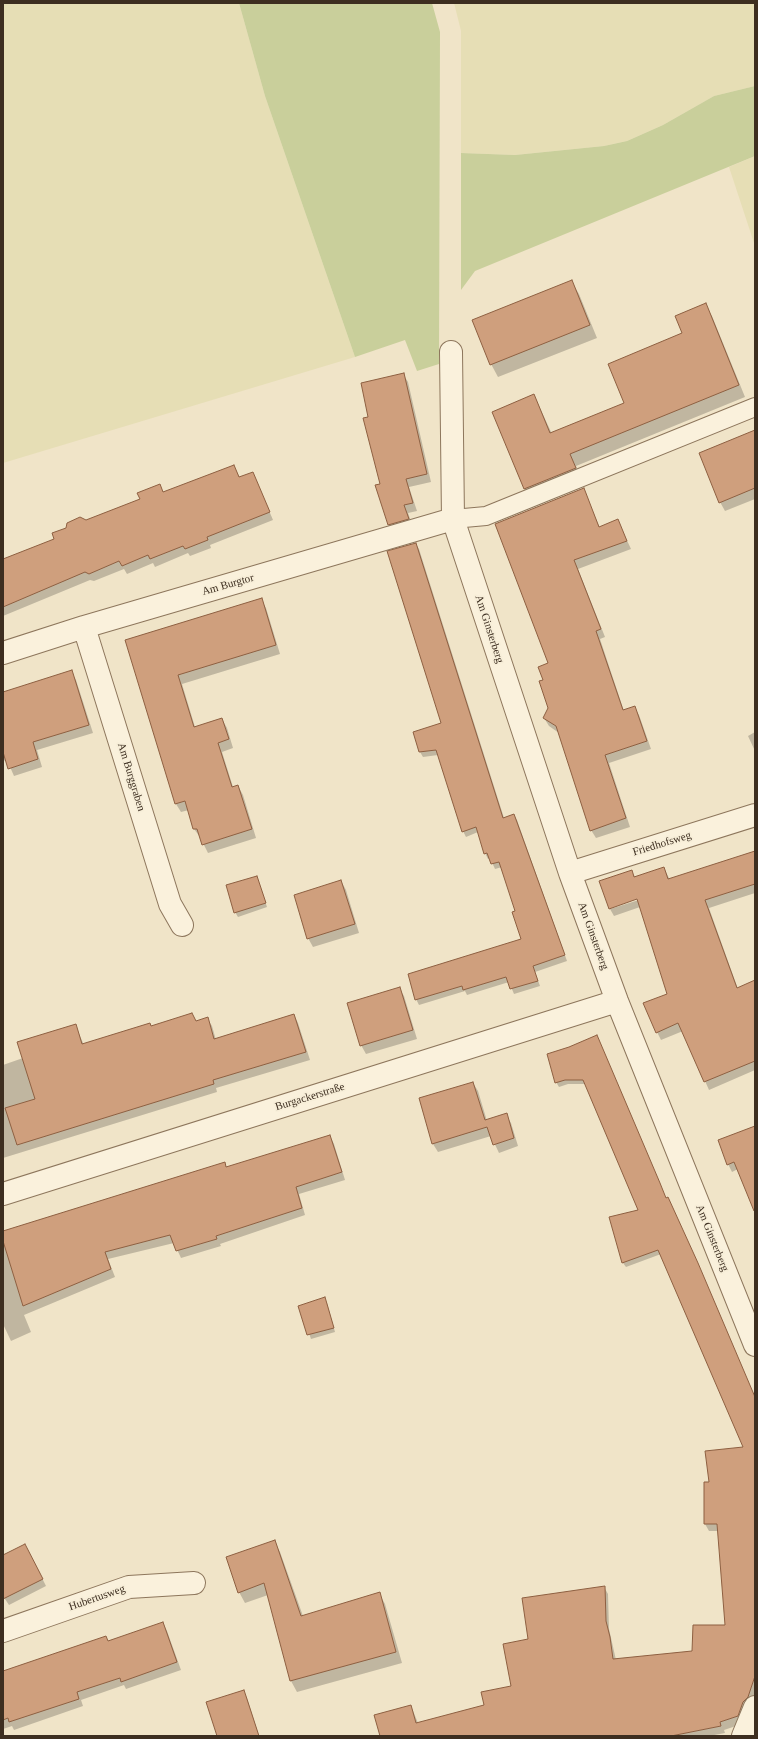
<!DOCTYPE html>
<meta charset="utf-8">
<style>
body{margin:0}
#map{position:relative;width:758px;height:1739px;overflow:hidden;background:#f0e4c8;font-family:"Times New Roman",serif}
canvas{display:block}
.frame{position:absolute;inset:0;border:4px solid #3d2e20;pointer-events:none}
</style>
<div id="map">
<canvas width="758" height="1739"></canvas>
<div class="frame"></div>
</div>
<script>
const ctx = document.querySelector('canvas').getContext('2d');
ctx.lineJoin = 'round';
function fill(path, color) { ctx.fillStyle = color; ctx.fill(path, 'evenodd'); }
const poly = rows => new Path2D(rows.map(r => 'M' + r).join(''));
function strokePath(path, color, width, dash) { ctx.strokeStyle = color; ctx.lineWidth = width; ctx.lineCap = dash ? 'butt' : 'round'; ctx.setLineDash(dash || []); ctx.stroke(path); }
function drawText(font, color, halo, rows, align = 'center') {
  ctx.font = font + ' "Times New Roman",serif'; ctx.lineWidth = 3.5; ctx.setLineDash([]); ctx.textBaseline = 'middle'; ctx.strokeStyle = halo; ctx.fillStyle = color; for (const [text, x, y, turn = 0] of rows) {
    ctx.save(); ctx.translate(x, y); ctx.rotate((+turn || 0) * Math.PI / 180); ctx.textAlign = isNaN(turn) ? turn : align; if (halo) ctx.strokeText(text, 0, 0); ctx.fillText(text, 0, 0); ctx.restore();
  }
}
fill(poly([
 [3,3,239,3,265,96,355,357,3,463],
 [454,3,755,3,755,86,714,96,663,125,627,141,604,146,515,155,461,153,461,31],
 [755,156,755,246,729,167]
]), '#e6deb5');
fill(poly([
 [239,3,432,3,440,32,439,364,417,371,405,340,355,357,265,96],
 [755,86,755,156,475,271,461,290,461,153,515,155,604,146,627,141,663,125,714,96]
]), '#c9cf9b');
fill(poly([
 [571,281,579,294,597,338,498,377,491,364],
 [705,305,712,316,745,397,576,466,582,480,531,500,525,489,493,412,534,395,552,434,625,404,684,333],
 [403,374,408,382,431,482,409,487,417,511,408,513,413,527,393,533,389,525,381,485],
 [755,439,755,499,725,511,720,502],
 [234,466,240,478,253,473,273,520,210,545,211,548,190,556,188,553,155,567,153,563,127,574,124,569,94,581,90,580,3,616,3,561,55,540,86,521,141,500,159,485,164,493],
 [583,489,600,528,618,521,631,549,578,569,605,637,600,639,624,711,634,707,639,715,651,749,609,763,630,827,596,838,591,830,559,733,549,726,544,718,549,708,544,680,549,664],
 [416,544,419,549,504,818,514,815,517,820,567,961,535,972,540,986,514,994,509,982,467,995,465,991,419,1005,416,999,522,940,516,912,502,867,495,869,490,858,488,859,485,853,478,832,466,837,463,831,438,755,423,757,420,752,442,724],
 [261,599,266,608,280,654,182,684,195,727,222,719,227,728,233,748,222,752,233,787,238,786,243,795,256,838,208,853,200,837,194,829,189,810,181,812,176,804,126,640],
 [71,672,76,680,93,733,37,750,42,767,14,776,7,760,3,761,3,693],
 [755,732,755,751,748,736],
 [746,864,755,888,755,893,709,908,738,989,755,995,755,1070,709,1090,683,1031,661,1040,657,1032,669,994,640,907,614,916,610,909,642,899,632,871,635,877,664,868,670,880],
 [257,877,267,907,238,917,235,912],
 [341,881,346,890,359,933,313,947,308,938],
 [399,988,404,996,417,1039,366,1054,361,1045],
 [294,1015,298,1023,310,1060,216,1088,217,1092,3,1158,3,1065,23,1058,75,1025,84,1045,151,1027,196,1022,207,1018,212,1026,216,1040],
 [569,1048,666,1199,755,1398,755,1439,661,1254,626,1267,623,1263,611,1218,639,1210,586,1084,568,1084,559,1087,556,1082],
 [473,1083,478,1091,487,1121,506,1115,511,1123,518,1146,499,1153,491,1136,438,1152,433,1144,420,1099],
 [755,1127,755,1209,738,1169,732,1172,728,1164],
 [330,1136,334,1144,345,1180,299,1194,305,1215,220,1244,221,1246,181,1258,174,1243,108,1259,115,1277,24,1315,31,1332,11,1341,3,1324,3,1232,224,1163,227,1168],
 [327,1303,335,1332,311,1339,300,1306],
 [755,1489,755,1703,742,1724,724,1730,725,1733,709,1736,381,1736,411,1706,418,1723,485,1706,512,1687,530,1640,604,1587,608,1594,609,1629,616,1660,693,1652,726,1626,719,1531,709,1531,705,1524],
 [274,1541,280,1552,303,1616,379,1593,385,1604,402,1663,297,1692,291,1681,268,1595,245,1603,239,1592],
 [29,1552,46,1586,9,1605,3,1596,3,1556],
 [163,1623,167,1631,181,1670,126,1689,124,1685,81,1700,83,1706,14,1730,12,1726,3,1729,3,1673,108,1642],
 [244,1692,247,1698,259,1736,219,1736]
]), '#0003');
const building = poly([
 [572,280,590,325,490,365,472,320,572,280],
 [706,303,739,385,570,454,576,468,524,489,492,412,534,394,550,433,624,403,608,364,682,333,675,316,706,303],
 [404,373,427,474,406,479,413,503,404,505,409,519,388,525,375,485,380,484,363,418,368,417,361,383,404,373],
 [755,430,755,488,719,503,699,453,755,430],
 [234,465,239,477,253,472,270,512,207,537,208,540,185,549,183,546,150,559,148,555,122,566,119,561,89,574,85,572,3,607,3,559,54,539,52,533,66,528,67,523,80,517,86,520,140,499,137,493,160,484,163,492,234,465],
 [584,488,599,527,618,519,627,541,574,560,601,629,596,631,623,710,635,706,647,741,605,755,626,818,590,831,556,726,543,718,548,708,539,681,543,680,538,667,548,663,495,524,584,488],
 [416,543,503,818,514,814,565,955,533,966,538,981,510,989,506,977,463,990,462,986,415,1000,408,974,521,939,512,912,515,911,499,862,491,864,487,853,484,854,476,827,462,832,436,750,419,752,413,732,441,723,387,551,416,543],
 [262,598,276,645,178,675,194,727,222,718,229,739,218,743,232,787,238,785,252,829,202,845,197,829,193,829,185,801,175,804,125,640,262,598],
 [72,670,89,725,33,742,38,759,8,769,3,752,3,692,72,670],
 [755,851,755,884,705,900,737,988,755,980,755,1061,704,1082,678,1023,656,1033,643,1003,667,994,637,899,609,909,599,881,632,870,634,877,664,867,668,879,755,851],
 [257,876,266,903,234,913,226,885,257,876],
 [341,880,355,924,307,939,294,895,341,880],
 [400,987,413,1030,360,1046,347,1003,400,987],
 [192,1013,196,1021,208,1017,214,1039,294,1014,306,1052,213,1080,214,1084,17,1145,5,1108,35,1099,17,1042,76,1024,82,1044,150,1023,151,1026,192,1013],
 [597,1035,660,1183,666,1198,668,1197,698,1263,755,1397,755,1676,748,1697,743,1702,738,1716,720,1722,721,1726,671,1736,380,1736,374,1715,411,1705,416,1723,484,1705,481,1692,511,1686,503,1644,528,1639,522,1598,605,1586,606,1621,610,1637,613,1659,692,1651,693,1625,725,1625,717,1524,704,1524,704,1482,709,1482,705,1451,743,1447,658,1250,622,1263,609,1217,638,1210,583,1080,565,1080,555,1083,547,1054,569,1047,597,1035],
 [473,1082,485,1120,507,1113,514,1138,493,1145,487,1127,432,1144,419,1098,473,1082],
 [755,1126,755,1211,754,1211,734,1162,727,1165,718,1140,755,1126],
 [330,1135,342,1172,296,1187,302,1208,216,1236,217,1239,176,1251,170,1235,105,1252,111,1269,23,1306,3,1241,3,1231,225,1162,226,1167,330,1135],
 [325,1297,334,1328,307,1335,298,1306,325,1297],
 [275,1540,301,1616,380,1592,396,1652,290,1681,264,1583,238,1593,226,1557,275,1540],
 [25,1544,43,1579,3,1599,3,1555,25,1544],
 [163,1622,177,1662,121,1682,120,1678,77,1692,79,1699,9,1722,8,1718,3,1720,3,1671,106,1636,108,1641,163,1622],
 [244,1690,259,1736,217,1736,206,1702,244,1690]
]);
fill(building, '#cf9f7d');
strokePath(building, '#8d5f41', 1);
const lane = poly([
 [453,519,486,516,755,407]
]);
const street = poly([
 [451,352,453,519,570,873,617,1001,755,1345],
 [84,627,170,904,182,925],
 [3,653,84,627,453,519],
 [570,873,755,815],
 [3,1194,617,1001],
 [3,1631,129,1587,194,1583],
 [743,1736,755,1707]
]);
strokePath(lane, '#8d765c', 20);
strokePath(street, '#8d765c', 24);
strokePath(lane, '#faf1dc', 18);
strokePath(street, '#faf1dc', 22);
drawText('11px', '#3d2e20', '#f7eed8', [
 ["Am Burgtor",228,585,-16],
 ["Am Ginsterberg",489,629,72],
 ["Am Burggraben",131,777,73],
 ["Friedhofsweg",662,844,-17],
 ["Am Ginsterberg",593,936,70],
 ["Burgackerstraße",310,1097,-17],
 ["Am Ginsterberg",712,1238,68],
 ["Hubertusweg",97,1598,-19]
]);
</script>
